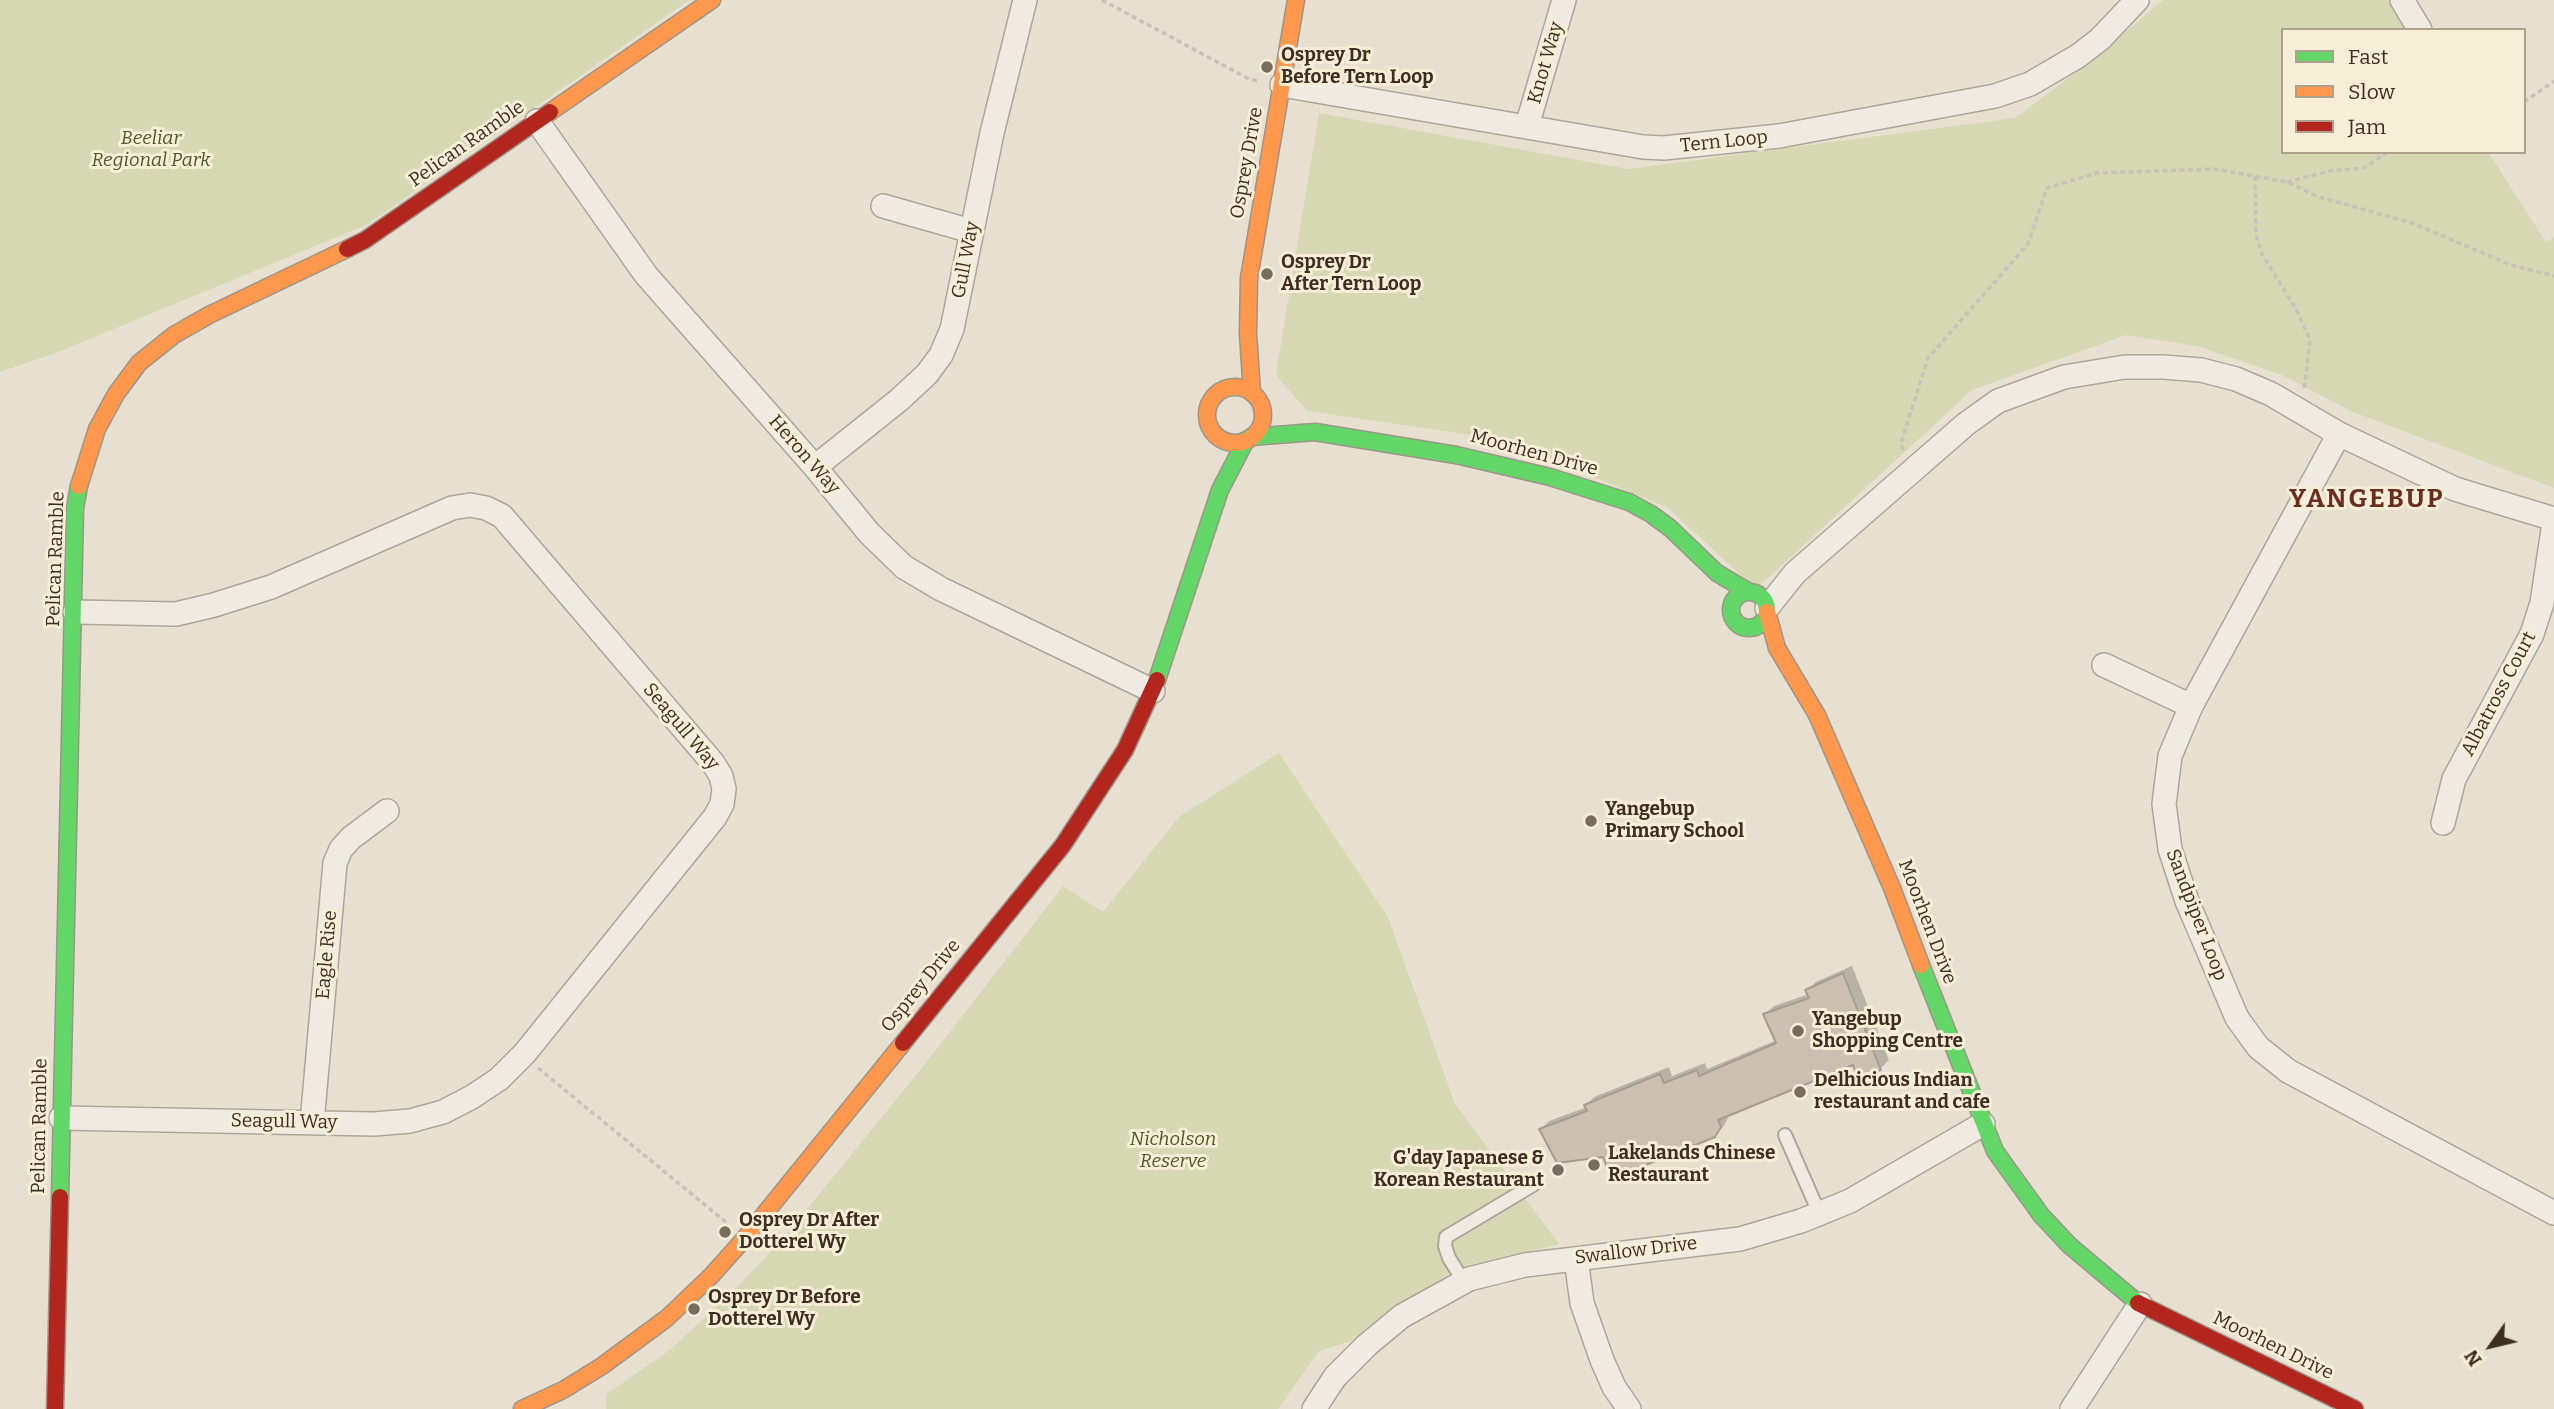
<!DOCTYPE html>
<style>
body{margin:0}
#map{position:relative;width:2554px;height:1409px;overflow:hidden;background:#e7e0d1;font-family:Bitter,serif}
canvas{display:block}
.legend{position:absolute;left:2281px;top:28px;width:245px;height:126px;box-sizing:border-box;background:#f7eed8;border:2px solid #ada18e;margin:0;padding:9px 12px;list-style:none;font-size:21px;color:#3d2e20}
.legend li{display:flex;align-items:center;gap:14px;height:35px}
.legend b{width:35px;border:2px solid #ada18e}
.north{position:absolute;left:2456px;top:1311px;width:70px;height:70px;-webkit-text-stroke:5px #f7eed8;paint-order:stroke;rotate:236deg;font-size:19px;font-weight:700;line-height:28px;text-align:center;color:#3d2e20}
.north::after{content:'';display:block;margin:auto;width:24px;height:32px;background:#3d2e20;clip-path:polygon(50% 0,100% 100%,50% 72%,0 100%)}
</style>
<div id="map">
<canvas width="2554" height="1409"></canvas>
<ul class="legend">
<li><b style="height:9px;background:#63d668"></b>Fast</li>
<li><b style="height:9px;background:#ff974d"></b>Slow</li>
<li><b style="height:9px;background:#b3261e"></b>Jam</li>
</ul>
<div class="north">N</div>
</div>
<script>
const ctx = document.querySelector('canvas').getContext('2d');
ctx.lineJoin = 'round';
function fill(path, color) { ctx.fillStyle = color; ctx.fill(path, 'evenodd'); }
const poly = rows => new Path2D(rows.map(r => 'M' + r).join(''));
function strokePath(path, color, width, dash) { ctx.strokeStyle = color; ctx.lineWidth = width; ctx.lineCap = dash ? 'butt' : 'round'; ctx.setLineDash(dash || []); ctx.stroke(path); }
function drawText(font, color, halo, rows, align = 'center') {
  ctx.font = font + ' Bitter,serif'; ctx.lineWidth = 6; ctx.setLineDash([]); ctx.textBaseline = 'middle'; ctx.strokeStyle = halo; ctx.fillStyle = color; for (const [text, x, y, turn = 0] of rows) {
    ctx.save(); ctx.translate(x, y); ctx.rotate((+turn || 0) * Math.PI / 180); ctx.textAlign = isNaN(turn) ? turn : align; if (halo) ctx.strokeText(text, 0, 0); ctx.fillText(text, 0, 0); ctx.restore();
  }
}
fill(poly([
 [0,0,689,0,366,225,58,352,0,372],
 [2163,0,2388,0,2408,30,2283,30,2283,152,2488,152,2546,242,2554,237,2554,488,2353,412,2282,375,2197,346,2126,335,1972,390,1756,589,1668,508,1506,440,1307,411,1276,375,1319,113,1628,169,2015,118,2096,57],
 [1279,753,1388,917,1455,1104,1559,1244,1451,1272,1357,1339,1319,1351,1278,1409,606,1409,607,1394,671,1349,729,1295,782,1240,925,1064,1063,886,1103,912,1179,817]
]), '#d6d7b3');
fill(poly([
 [1852,966,1889,1060,1880,1069,1854,1063,1727,1115,1728,1118,1723,1127,1714,1136,1604,1156,1541,1129,1549,1121,1587,1107,1586,1105,1594,1097,1669,1067,1672,1076,1705,1063,1707,1069,1777,1040,1765,1014,1774,1006,1809,994,1807,990,1816,982]
]), '#0003');
const building = poly([
 [1843,973,1881,1070,1858,1079,1853,1065,1718,1120,1721,1127,1715,1137,1611,1179,1603,1157,1557,1163,1539,1129,1587,1111,1584,1105,1660,1074,1664,1083,1697,1070,1699,1076,1776,1043,1763,1014,1809,998,1805,990,1843,973]
]);
fill(building, '#cbbfb2');
strokePath(building, '#a89c90', 2);
const lane = poly([
 [1785,1135,1820,1215],
 [1464,1282,1449,1258,1445,1246,1446,1237,1533,1185]
]);
const street = poly([
 [2402,0,2420,30],
 [1282,85,1643,147,1664,148,1779,136,1995,96,2030,84,2078,56,2100,39,2137,0],
 [537,121,646,275,815,467,869,533,904,567,941,589,1153,691],
 [1527,126,1564,0],
 [883,206,971,231],
 [2339,434,2191,706,2170,756,2164,804,2170,849,2187,901,2237,1018,2258,1047,2288,1071,2554,1213],
 [815,467,899,400,927,374,941,355,952,329,992,133,1025,0],
 [1767,608,1795,573,1966,424,1998,401,2064,377,2125,367,2163,367,2201,370,2236,379,2271,394,2339,434,2455,489,2554,519],
 [2104,665,2191,706],
 [2443,823,2454,779,2532,634,2542,603,2554,523],
 [61,1118,374,1124,410,1121,443,1112,472,1097,499,1079,525,1053,715,817,722,804,724,789,721,776,713,763,502,516,486,508,470,505,452,508,271,587,214,605,176,614,75,612],
 [312,1123,335,863,341,849,351,838,387,811],
 [1576,1259,1582,1303,1602,1360,1614,1387,1629,1409],
 [1314,1409,1335,1377,1367,1345,1402,1316,1469,1279,1525,1265,1740,1239,1801,1221,1850,1201,1983,1124],
 [2072,1409,2140,1304]
]);
const fast = poly([
 [1251,437,1315,432,1456,455,1550,477,1629,502,1651,514,1670,528,1717,573,1749,592],
 '1731 610a18 18 0 1 1 36 0a18 18 0 1 1-36 0Z',
 [1157,680,1220,490,1246,440],
 [1921,965,1995,1151,2041,1215,2069,1245,2138,1303],
 [60,1197,75,508,79,486]
]);
const slow = poly([
 [550,112,712,0],
 '1207 415a28 28 0 1 1 56 0a28 28 0 1 1-56 0Z',
 [1252,393,1248,334,1249,278,1296,0],
 [79,486,97,429,116,394,139,363,174,335,209,315,347,249],
 [1767,612,1777,648,1817,715,1892,888,1921,965],
 [522,1409,563,1390,602,1366,667,1318,711,1276,745,1238,903,1043]
]);
const jam = poly([
 [347,249,365,240,550,112],
 [903,1043,1063,845,1125,750,1157,680],
 [2138,1303,2355,1409],
 [55,1409,60,1197]
]);
strokePath(lane, '#ada599', 16);
strokePath(street, '#ada599', 26);
strokePath(fast, '#9c958a', 19);
strokePath(slow, '#9c958a', 19);
strokePath(jam, '#9c958a', 19);
strokePath(poly([
 [1102,0,1249,79,1258,81],
 [2524,102,2554,81],
 [2255,176,2256,235,2262,254,2296,309,2310,340,2304,391],
 [2287,182,2330,171,2364,168,2388,152],
 [1903,450,1901,443,1928,358,2028,244,2047,188,2097,173,2215,169,2287,182,2319,197,2412,223,2511,265,2554,276],
 [538,1068,727,1223]
]), '#c8c2b9', 3.5, [5, 3.5]);
strokePath(lane, '#efebe3', 12);
strokePath(street, '#efebe3', 23);
strokePath(fast, '#63d668', 16);
strokePath(slow, '#ff974d', 16);
strokePath(jam, '#b3261e', 16);
for (const [x, y, r, color] of [
 [1267,67,7,"#786c5e"],
 [1267,274,7,"#786c5e"],
 [1591,821,7,"#786c5e"],
 [1798,1031,7,"#786c5e"],
 [1800,1092,7,"#786c5e"],
 [1594,1165,7,"#786c5e"],
 [1558,1170,7,"#786c5e"],
 [725,1232,7,"#786c5e"],
 [694,1309,7,"#786c5e"]
]) { const dot = new Path2D(); dot.arc(x, y, r, 0, 2 * Math.PI); ctx.fillStyle = color; ctx.fill(dot); strokePath(dot, '#f7eed8', 2.5); }
drawText('bold 19px', '#3d2e20', '#f7eed8', [
 ["Osprey Dr",1281,56],
 ["Before Tern Loop",1281,78],
 ["Osprey Dr",1281,263],
 ["After Tern Loop",1281,285],
 ["Yangebup",1605,810],
 ["Primary School",1605,832],
 ["Yangebup",1812,1020],
 ["Shopping Centre",1812,1042],
 ["Delhicious Indian",1814,1081],
 ["restaurant and cafe",1814,1103],
 ["Lakelands Chinese",1608,1154],
 ["Restaurant",1608,1176],
 ["G'day Japanese &",1544,1159,"right"],
 ["Korean Restaurant",1544,1181,"right"],
 ["Osprey Dr After",739,1221],
 ["Dotterel Wy",739,1243],
 ["Osprey Dr Before",708,1298],
 ["Dotterel Wy",708,1320]
], 'left');
drawText('19px', '#3d2e20', '#f7eed8', [
 ["Knot Way",1546,63,-74],
 ["Tern Loop",1724,142,-6],
 ["Pelican Ramble",467,144,-35],
 ["Osprey Drive",1247,163,-80],
 ["Gull Way",966,260,-79],
 ["Moorhen Drive",1534,453,15],
 ["Heron Way",804,455,49],
 ["Pelican Ramble",56,559,-88],
 ["Albatross Court",2499,694,-62],
 ["Seagull Way",681,727,50],
 ["Sandpiper Loop",2196,915,69],
 ["Moorhen Drive",1927,922,69],
 ["Eagle Rise",327,955,-85],
 ["Osprey Drive",921,986,-51],
 ["Seagull Way",284,1122,1],
 ["Pelican Ramble",40,1126,-89],
 ["Swallow Drive",1636,1251,-7],
 ["Moorhen Drive",2273,1346,26]
]);
drawText('italic 19px', '#4d5a26', '#f7eed8', [
 ["Beeliar",151,139],
 ["Regional Park",151,161],
 ["Nicholson",1173,1140],
 ["Reserve",1173,1162]
]);
ctx.letterSpacing = '2px';
drawText('bold 26px', '#6b2e1e', '#f7eed8', [
 ["YANGEBUP",2367,500]
]);
ctx.letterSpacing = '0px';
</script>
